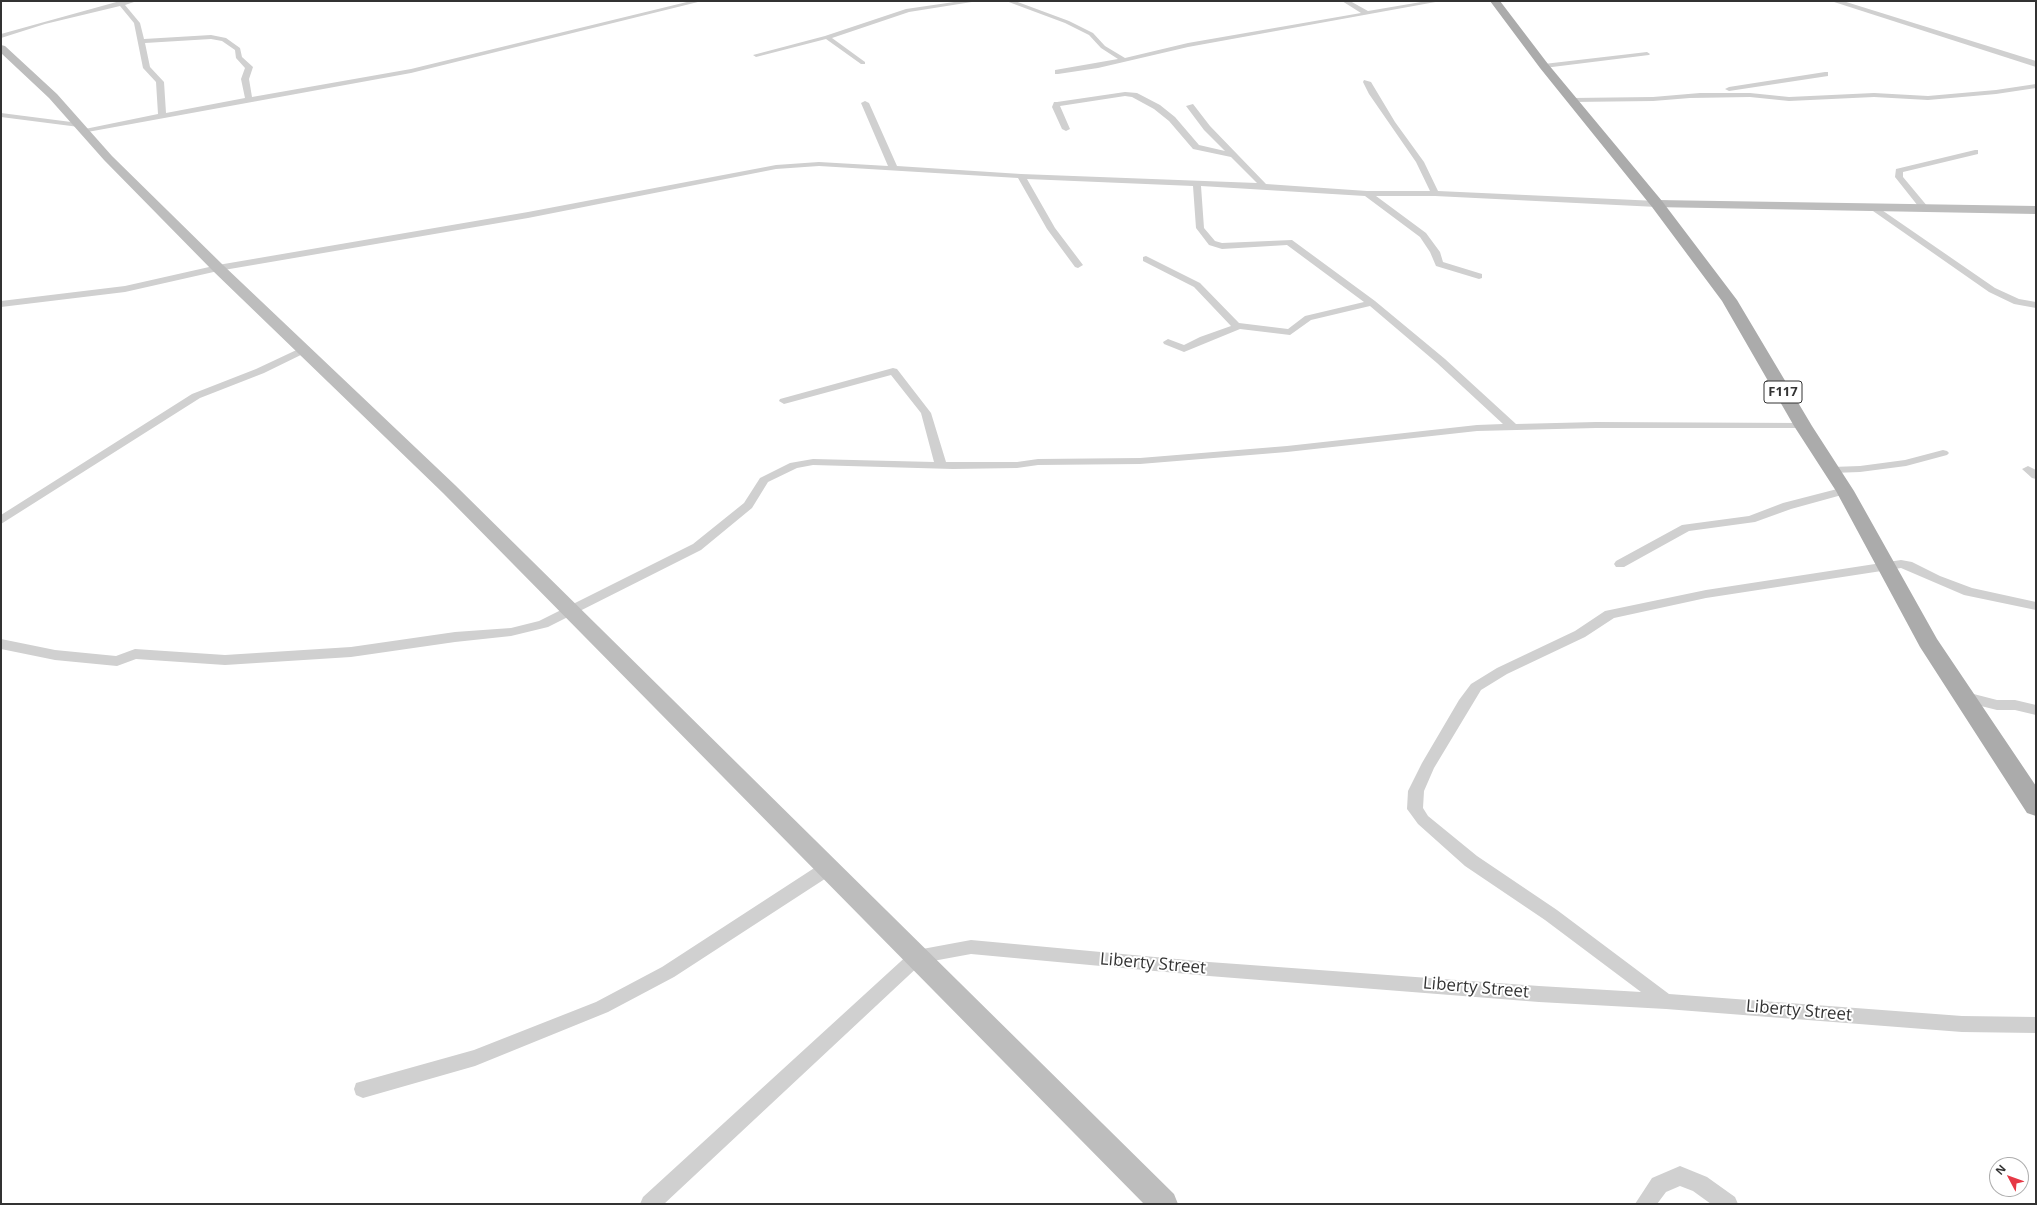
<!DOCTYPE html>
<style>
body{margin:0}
#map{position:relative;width:2037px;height:1205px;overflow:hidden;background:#fff;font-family:"Open Sans",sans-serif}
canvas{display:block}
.frame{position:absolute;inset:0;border:2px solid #333;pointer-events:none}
.north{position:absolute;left:1989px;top:1157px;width:40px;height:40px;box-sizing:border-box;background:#fff;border:1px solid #adadad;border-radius:50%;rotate:311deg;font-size:11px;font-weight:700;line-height:16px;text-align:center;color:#333}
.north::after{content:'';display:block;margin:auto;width:14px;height:18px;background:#e63946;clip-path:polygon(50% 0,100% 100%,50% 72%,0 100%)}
</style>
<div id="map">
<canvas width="2037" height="1205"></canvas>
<div class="frame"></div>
<div class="north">N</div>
</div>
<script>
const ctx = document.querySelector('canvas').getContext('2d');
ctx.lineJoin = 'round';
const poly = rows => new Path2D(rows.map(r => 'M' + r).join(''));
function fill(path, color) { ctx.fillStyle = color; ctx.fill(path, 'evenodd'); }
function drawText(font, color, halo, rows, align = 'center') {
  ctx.font = font + ' "Open Sans",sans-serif'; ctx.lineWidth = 4; ctx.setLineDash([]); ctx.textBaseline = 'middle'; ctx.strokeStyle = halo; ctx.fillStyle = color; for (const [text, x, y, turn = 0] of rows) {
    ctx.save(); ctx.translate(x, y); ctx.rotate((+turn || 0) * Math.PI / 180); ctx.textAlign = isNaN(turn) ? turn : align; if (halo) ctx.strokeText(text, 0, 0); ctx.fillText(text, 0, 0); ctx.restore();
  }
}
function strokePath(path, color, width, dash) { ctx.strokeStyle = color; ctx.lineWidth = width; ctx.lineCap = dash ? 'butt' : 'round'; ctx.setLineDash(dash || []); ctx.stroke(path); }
fill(poly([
 [120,1,137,1,125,5,140,23,144,39,211,35,226,38,240,48,242,57,253,67,249,79,252,97,411,69,691,1,702,1,411,73,82,133,82,129,85,129,158,114,156,82,143,68,134,23,120,6,45,24,1,38,1,34,120,1],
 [211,39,222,41,235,50,236,58,245,68,241,79,245,98,166,113,164,82,150,67,145,43,211,39],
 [961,1,978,1,909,12,832,38,865,62,865,64,861,64,826,39,756,57,753,55,825,36,906,9,961,1],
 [1006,1,1015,1,1069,21,1093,33,1105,46,1125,58,1188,43,1361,13,1342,1,1350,1,1368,11,1427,1,1441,1,1188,47,1098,68,1058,74,1055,74,1055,70,1118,59,1101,48,1089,35,1065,23,1006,1],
 [1647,52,1650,54,1649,55,1544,68,1540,66,1544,64,1647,52],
 [1825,72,1828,72,1828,76,1729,91,1725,89,1729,87,1825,72],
 [1364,80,1371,82,1395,122,1424,162,1438,191,1657,201,1661,204,1657,207,1435,196,1376,196,1426,233,1440,252,1443,262,1482,274,1482,278,1479,279,1436,266,1430,252,1420,237,1365,196,1201,186,1204,228,1215,241,1222,243,1292,240,1375,301,1445,359,1516,424,1596,422,1803,423,1807,424,1809,426,1807,428,1596,428,1477,431,1287,452,1140,464,1038,465,1017,468,953,469,813,465,797,468,768,482,752,508,701,550,548,627,511,636,455,642,351,657,225,665,136,659,117,666,55,660,1,649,1,639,55,650,116,656,135,649,225,655,351,647,455,632,511,628,539,621,693,544,744,503,760,478,790,463,813,459,934,462,921,413,891,375,784,404,779,401,780,399,893,368,897,369,931,413,946,462,1017,462,1038,459,1140,458,1287,446,1477,425,1503,424,1437,363,1370,306,1311,320,1290,335,1240,329,1184,352,1164,344,1163,342,1168,339,1184,345,1200,337,1231,326,1194,287,1143,261,1143,257,1146,256,1200,283,1239,323,1288,329,1305,316,1364,302,1287,245,1222,249,1209,245,1196,228,1193,186,1027,179,1055,228,1083,265,1078,268,1075,267,1047,229,1018,178,819,166,776,169,528,218,218,271,125,292,1,307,1,301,125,286,218,265,528,212,776,165,819,162,888,166,861,103,865,101,869,103,897,166,1021,174,1257,183,1231,157,1193,149,1169,121,1154,109,1132,97,1125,96,1060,106,1070,129,1066,131,1062,129,1052,107,1054,102,1057,102,1125,92,1137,93,1160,105,1175,117,1199,145,1225,151,1204,130,1186,106,1193,104,1210,126,1266,184,1367,191,1430,191,1416,162,1369,94,1363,82,1364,80],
 [2036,84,2036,88,1996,94,1928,100,1874,97,1789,101,1750,97,1690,98,1653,101,1572,102,1568,100,1572,98,1653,97,1700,93,1750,93,1789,97,1874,93,1928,96,1996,90,2036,84],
 [1,113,79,123,83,125,79,127,1,117,1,113],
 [1975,150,1978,150,1978,154,1903,172,1903,177,1928,207,1928,211,1922,211,1895,177,1896,169,1975,150],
 [1876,206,1995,288,2019,299,2036,302,2036,308,2014,304,1989,292,1873,211,1873,207,1876,206],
 [305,346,309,347,310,349,309,351,264,373,200,398,1,524,1,515,192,394,256,369,305,346],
 [1943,450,1947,451,1949,453,1947,455,1906,466,1860,472,1832,473,1826,470,1832,467,1860,466,1905,460,1943,450],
 [2028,466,2036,470,2036,479,2032,478,2022,469,2028,466],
 [1845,487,1851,491,1849,493,1791,509,1755,522,1689,531,1624,567,1616,567,1614,564,1616,561,1682,525,1749,516,1783,503,1845,487],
 [1901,560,1912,562,1940,576,1972,588,2036,602,2036,610,1964,595,1901,568,1706,598,1614,618,1585,637,1507,674,1481,690,1434,768,1424,791,1423,808,1428,816,1477,856,1557,910,1669,994,1962,1016,2036,1017,2036,1033,1962,1032,1666,1009,1539,1002,1209,976,971,954,922,963,664,1204,640,1204,643,1197,911,952,917,950,971,940,1209,962,1539,986,1641,992,1545,920,1465,866,1418,824,1410,813,1407,809,1408,791,1422,763,1459,700,1471,684,1497,668,1575,631,1605,611,1706,590,1901,560],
 [1962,691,1997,700,2015,700,2036,705,2036,715,2015,710,1997,710,1957,700,1955,696,1957,692,1962,691],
 [828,862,834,863,836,868,834,873,674,977,608,1012,475,1066,363,1098,356,1095,354,1089,356,1083,474,1050,596,1002,662,967,822,863,828,862],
 [1680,1166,1707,1177,1735,1197,1738,1204,1711,1204,1693,1191,1680,1186,1666,1192,1657,1204,1635,1204,1652,1178,1680,1166]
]), '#d0d0d0');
fill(poly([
 [1831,1,1843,1,2036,61,2036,67,1831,1]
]), '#d0d0d0');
fill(poly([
 [1,45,5,46,57,94,112,156,223,265,455,485,1174,1194,1178,1204,1144,1204,443,493,213,271,104,160,49,98,1,53,1,45],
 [1657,200,2036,206,2036,214,1653,207,1651,204,1657,200]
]), '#bdbdbd');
fill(poly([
 [1490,1,1500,1,1548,64,1662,201,1737,300,1812,426,1854,491,1937,639,2036,786,2036,816,2027,813,1920,647,1836,491,1794,426,1722,301,1652,207,1540,68,1490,1]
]), '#ababab');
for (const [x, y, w] of [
 [1783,392,38]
]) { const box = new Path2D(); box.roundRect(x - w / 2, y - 11, w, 22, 3); ctx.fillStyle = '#fff'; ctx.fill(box); strokePath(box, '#333', 1); }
drawText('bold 13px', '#333', null, [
 ["F117",1783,392]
]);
drawText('17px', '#333', '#fff', [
 ["Liberty Street",1153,964,5],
 ["Liberty Street",1476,988,5],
 ["Liberty Street",1799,1011,5]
]);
</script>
